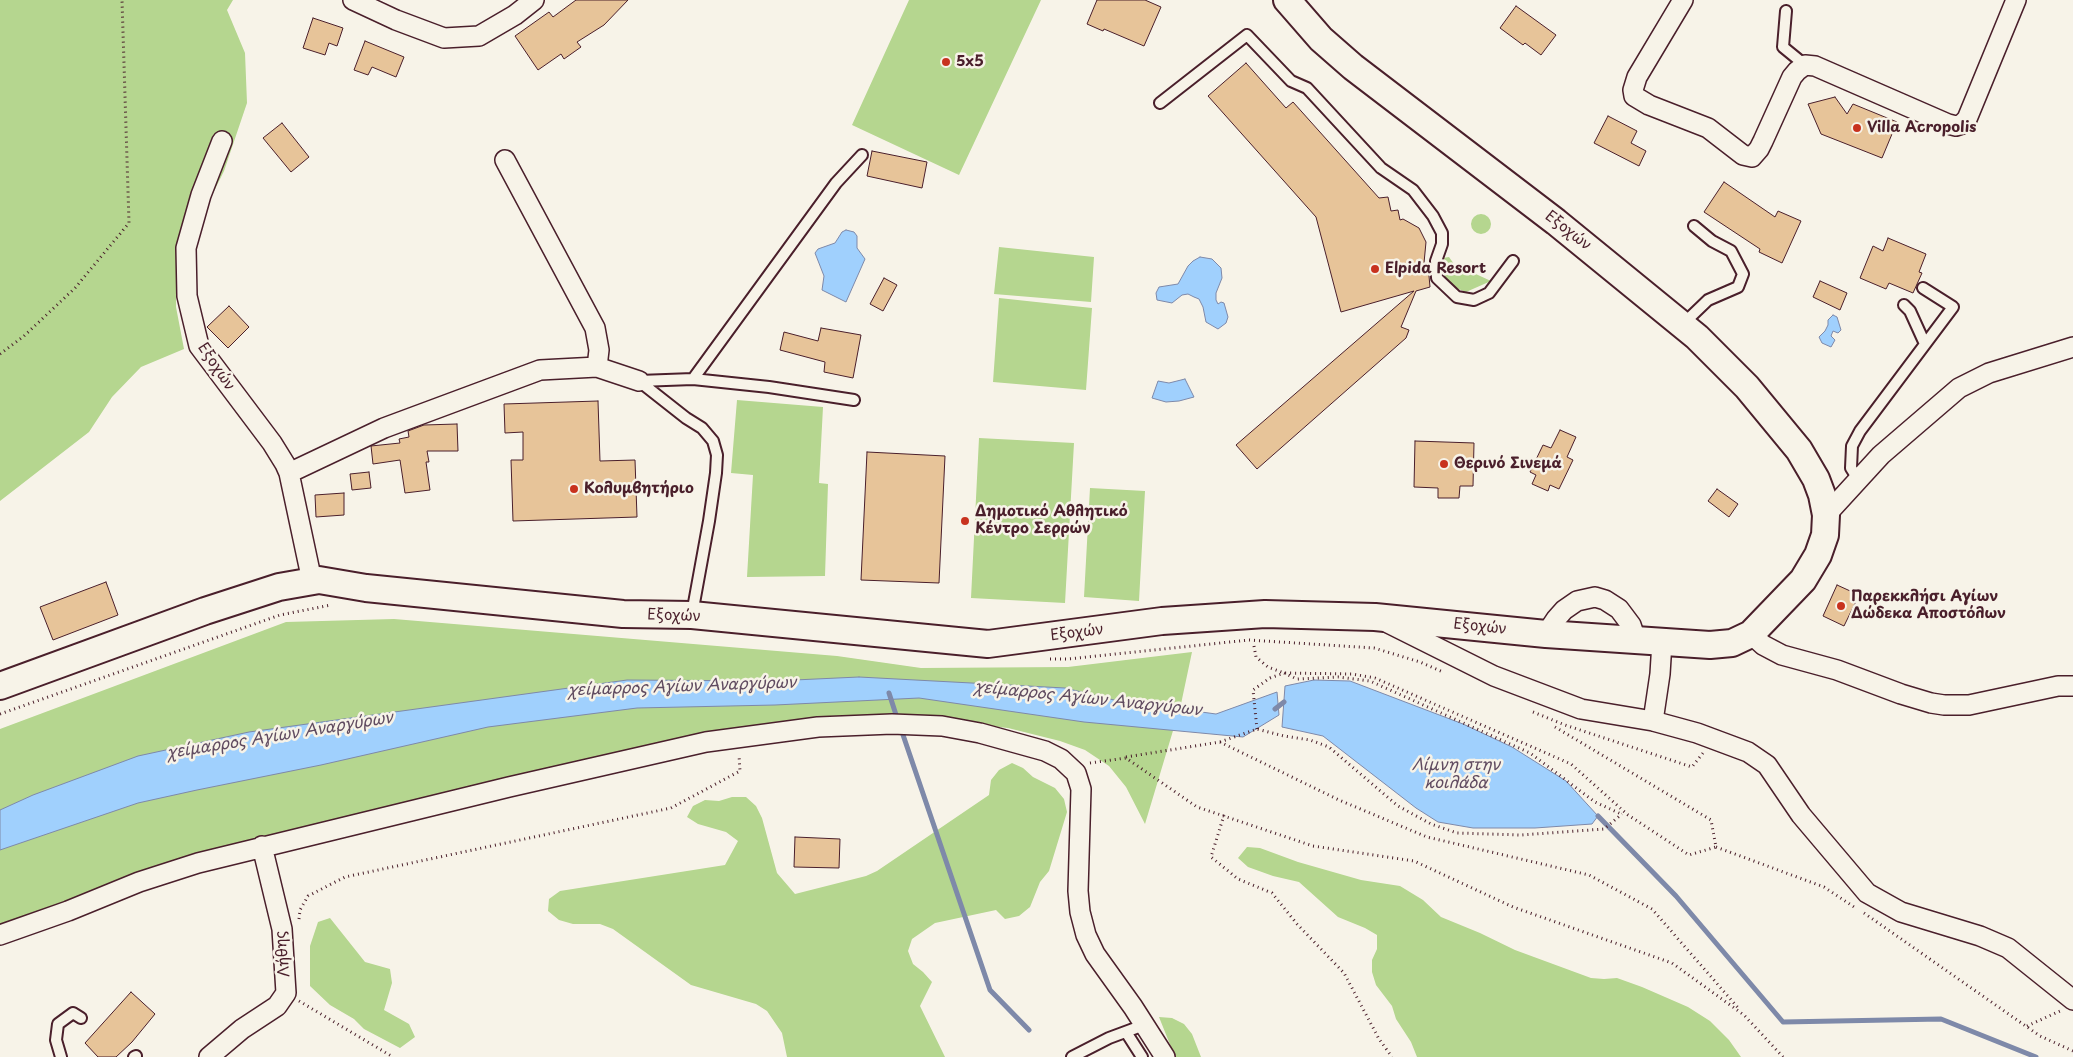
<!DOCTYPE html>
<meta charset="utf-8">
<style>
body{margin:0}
canvas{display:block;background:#f7f3e8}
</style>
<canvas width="2073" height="1057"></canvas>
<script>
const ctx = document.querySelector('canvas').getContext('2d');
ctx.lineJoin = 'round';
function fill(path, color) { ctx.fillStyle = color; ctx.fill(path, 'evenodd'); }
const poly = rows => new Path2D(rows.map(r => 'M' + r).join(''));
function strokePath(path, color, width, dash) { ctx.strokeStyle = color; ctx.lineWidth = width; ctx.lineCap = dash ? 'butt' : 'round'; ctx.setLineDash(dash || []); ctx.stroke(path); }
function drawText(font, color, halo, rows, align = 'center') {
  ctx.font = font + ' "Playpen Sans",sans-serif'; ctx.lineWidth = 5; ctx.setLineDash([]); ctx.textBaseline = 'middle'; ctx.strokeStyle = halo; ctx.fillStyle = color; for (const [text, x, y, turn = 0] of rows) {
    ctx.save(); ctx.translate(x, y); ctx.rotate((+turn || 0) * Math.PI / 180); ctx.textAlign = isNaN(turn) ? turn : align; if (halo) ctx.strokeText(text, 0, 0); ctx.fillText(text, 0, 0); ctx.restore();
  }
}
fill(poly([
 [0,0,233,0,227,10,245,53,247,103,224,171,176,268,176,307,184,349,141,367,112,397,89,432,0,501],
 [909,0,1041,0,959,175,852,125],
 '1471 224a10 10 0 1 1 20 0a10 10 0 1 1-20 0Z',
 [999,247,1094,257,1091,302,994,294],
 [1449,257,1454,264,1491,281,1466,292,1451,286,1445,279,1442,269,1443,258],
 [999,298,1092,308,1086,390,993,382],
 [737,400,823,407,819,483,828,484,825,576,747,577,753,475,731,473],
 [979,438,1074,443,1065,603,971,598],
 [1090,488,1145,491,1139,601,1084,597],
 [394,619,837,656,921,668,1068,667,1192,652,1181,704,1145,824,1126,787,1109,766,1085,750,1060,741,1008,728,946,721,605,759,0,928,0,729,286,622],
 [1012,763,1023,768,1033,777,1055,788,1064,799,1067,812,1049,871,1040,882,1030,907,1019,916,1005,919,996,910,935,923,912,939,908,951,913,964,923,972,932,982,920,1006,945,1057,787,1057,782,1033,767,1011,756,1004,691,985,613,929,600,924,573,924,559,920,548,911,549,899,560,891,725,865,738,841,726,832,698,824,687,817,693,806,705,800,719,801,732,797,746,797,756,806,762,818,777,873,795,894,866,876,877,871,989,795,991,780,999,770],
 [1247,847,1260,848,1298,862,1361,880,1400,886,1423,900,1441,917,1480,933,1515,950,1591,978,1604,979,1617,978,1642,987,1688,1007,1710,1021,1729,1040,1741,1057,1417,1057,1411,1042,1396,1019,1392,1006,1376,985,1372,972,1372,960,1377,949,1377,935,1365,928,1338,917,1299,882,1273,876,1248,867,1238,858],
 [330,918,365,962,390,969,392,983,384,1010,409,1024,415,1037,400,1048,364,1029,354,1019,330,1005,310,986,310,946,318,922],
 [1159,1017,1172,1018,1184,1024,1192,1034,1201,1057,1175,1057]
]), '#b5d68f');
const water = poly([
 [846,230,854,232,857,236,857,248,865,259,846,302,822,290,824,276,815,253,818,249,835,243,842,232,846,230],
 [1200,257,1212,259,1221,268,1222,278,1216,293,1216,300,1218,304,1221,302,1224,303,1228,317,1226,323,1218,329,1206,322,1203,307,1199,299,1194,297,1188,294,1182,295,1172,303,1157,300,1156,293,1159,287,1178,284,1188,266,1193,261,1200,257],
 [1833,315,1837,317,1841,330,1838,333,1833,331,1831,336,1835,340,1831,347,1822,343,1819,337,1825,331,1828,325,1828,320,1833,315],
 [1185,379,1194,397,1179,401,1166,402,1152,398,1158,381,1169,383,1185,379],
 [859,677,1065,688,1114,700,1216,714,1277,692,1279,715,1243,737,1084,722,919,698,775,705,637,708,488,727,321,765,197,790,138,803,0,850,0,810,33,795,138,756,249,732,627,680,773,681,859,677],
 [1314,680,1350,681,1463,724,1512,747,1566,781,1598,816,1592,824,1535,828,1473,828,1438,822,1416,808,1323,736,1282,727,1285,686,1314,680]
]);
fill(water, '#a0d0fd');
strokePath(water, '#7e89a9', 1);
strokePath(poly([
 [889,693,898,721],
 [1275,709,1284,702],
 [901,729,990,990,1029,1030],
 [1598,816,1676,896,1783,1022,1941,1019,2036,1057]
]), '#7e89a9', 5);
const building = poly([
 [576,0,628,0,604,25,577,42,581,47,564,59,561,54,538,70,515,36,549,12,553,17,576,0],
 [1097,0,1145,0,1161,7,1144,46,1104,29,1103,31,1087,24,1097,0],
 [1516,6,1556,35,1541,55,1525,43,1523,45,1500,28,1516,6],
 [313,18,343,28,337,46,329,43,325,55,303,48,313,18],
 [365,41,404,57,396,77,372,67,368,75,354,70,365,41],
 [1246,63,1286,108,1293,102,1379,198,1388,197,1391,211,1398,210,1400,220,1403,219,1419,228,1426,242,1424,263,1429,276,1430,287,1416,291,1401,327,1409,330,1406,338,1257,469,1236,445,1414,291,1341,312,1316,217,1208,96,1246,63],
 [1835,97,1847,114,1853,104,1897,122,1882,158,1821,134,1808,104,1835,97],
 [1608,116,1637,131,1631,143,1646,151,1639,166,1594,143,1608,116],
 [282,123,309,157,291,172,263,138,282,123],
 [872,151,927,162,922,188,867,176,872,151],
 [1724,182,1775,217,1778,211,1801,221,1782,263,1759,252,1760,249,1704,212,1724,182],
 [1888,238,1926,254,1919,272,1922,273,1913,293,1889,283,1886,289,1860,278,1873,246,1883,251,1888,238],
 [884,278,897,285,883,311,870,304,884,278],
 [1820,281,1847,293,1840,310,1813,297,1820,281],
 [229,306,249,327,228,348,207,327,229,306],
 [821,328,861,335,853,378,824,372,825,362,780,350,784,332,818,341,821,328],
 [598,401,600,461,635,460,637,517,513,521,511,460,523,460,523,432,505,433,504,404,598,401],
 [457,424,458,451,427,451,429,462,426,462,430,490,405,493,400,460,373,464,371,446,400,443,399,439,409,437,408,431,424,425,457,424],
 [1560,430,1576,437,1567,457,1573,460,1559,489,1550,485,1548,491,1532,484,1536,475,1530,472,1543,445,1551,448,1560,430],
 [1415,441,1474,443,1473,486,1460,486,1459,498,1438,498,1438,488,1414,487,1415,441],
 [867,452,945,456,939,583,861,580,867,452],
 [369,472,371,488,352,490,350,474,369,472],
 [1717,489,1738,504,1729,517,1708,501,1717,489],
 [344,493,344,515,316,517,315,495,344,493],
 [106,582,118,615,53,640,40,607,106,582],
 [1837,585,1859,595,1844,626,1823,616,1837,585],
 [795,837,840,839,839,868,794,867,795,837],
 [131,992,155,1014,132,1042,116,1057,98,1057,85,1043,131,992]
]);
fill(building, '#e7c499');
strokePath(building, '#4a1f2b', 1);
const lane = poly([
 [1786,11,1783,47,1805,65],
 [1160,103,1247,35,1291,81,1307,88,1381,168,1413,190,1433,216,1442,233,1442,244,1436,261,1437,278,1457,297,1474,300,1489,293,1513,261],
 [1904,305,1910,311,1925,344],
 [1683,324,1708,300,1738,287,1743,274,1731,251,1712,241,1694,226],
 [693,379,836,183,862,155],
 [639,381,686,418,702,428,713,441,717,455,716,473,709,521,692,614],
 [639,381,693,379,769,387,854,400],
 [1858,479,1851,468,1852,446,1860,431,1953,307,1923,288],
 [1126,1032,1142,1057],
 [61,1057,56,1040,58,1024,73,1013,81,1018],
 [134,1057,136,1056],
 [1072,1057,1109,1038,1144,1025]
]);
const street = poly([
 [353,0,396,20,444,38,479,36,515,15,534,0],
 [1683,0,1637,77,1633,90,1634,96,1649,105,1708,128,1743,155,1752,157,1759,149,1763,141,1792,77,1797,71,1805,65,1815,66,1948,124,1956,126,1962,124,1967,119,2016,0],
 [222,141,201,195,186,248,187,296,199,346,272,443,285,464,289,473,312,581],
 [505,160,595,328,599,350,597,367],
 [289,473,384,428,540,370,597,367,639,381],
 [1826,515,1881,455,1959,388,1989,373,2073,347],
 [1388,623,1494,676,1581,709,1653,721,1697,733,1748,752,1767,765,1801,815,1867,893,1901,912,1980,936,2008,948,2073,1000],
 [1546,634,1556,619,1564,610,1577,601,1595,597,1605,600,1619,609,1631,625,1636,640],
 [1751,634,1763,645,1782,655,1837,670,1901,694,1931,703,1944,705,1969,705,2058,686,2073,686],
 [1653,721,1660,674,1662,642],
 [0,935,68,911,139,882,198,863,509,787,706,742,818,727,892,724,942,726,980,733,1045,751,1061,759,1076,773,1081,789,1078,891,1080,912,1086,935,1095,954,1133,1007,1165,1057],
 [209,1057,242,1029,277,1006,286,993,282,929,262,846]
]);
const secondary = poly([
 [0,686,205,611,279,587,319,580,366,588,623,614,692,615,988,644,1162,621,1265,614,1375,617,1546,634,1710,645,1732,643,1751,634,1803,580,1818,555,1825,535,1826,515,1822,495,1816,479,1799,450,1747,387,1697,337,1556,222,1353,67,1321,39,1287,0]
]);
strokePath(lane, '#4a1f2b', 14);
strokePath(street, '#4a1f2b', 22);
strokePath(secondary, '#4a1f2b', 30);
strokePath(poly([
 [0,354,24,336,75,288,129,223,122,0],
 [1254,646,1256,657,1268,667,1284,673,1352,674,1375,678,1571,764,1628,815,1689,855,1716,847,1711,820,1555,727],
 [1050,659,1068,659,1249,640,1374,648,1420,662,1443,672],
 [1533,712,1565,725,1692,767,1703,753],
 [0,714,280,615,331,605],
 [1257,729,1253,690,1270,678,1284,673,1297,679,1338,677,1370,681,1530,753,1595,802,1621,814],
 [1220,742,1257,729,1284,736,1310,740,1329,747,1398,806,1431,824,1457,833,1521,835,1604,829,1622,814],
 [1126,757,1220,742,1339,800,1427,837,1589,875,1652,909,1740,1010],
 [1090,763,1126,758,1197,807,1313,846,1414,861,1513,907,1672,963,1744,1015,1783,1057],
 [1224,815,1211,857,1238,879,1272,893,1297,924,1344,973,1379,1039,1392,1057],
 [1716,847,1824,887,1854,907],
 [1864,913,2040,1036,2073,1051],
 [299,919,300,910,308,896,345,877,671,808,740,771,739,755],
 [299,1001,393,1057],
 [2027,1026,2060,1011]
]), '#4a1f2b', 3, [1, 4]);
strokePath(lane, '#f7f3e8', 10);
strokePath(street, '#f7f3e8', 19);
strokePath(secondary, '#f7f3e8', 26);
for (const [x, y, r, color] of [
 [946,62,5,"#c8321e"],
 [1857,128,5,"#c8321e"],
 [1375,269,5,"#c8321e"],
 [1444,464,5,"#c8321e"],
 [574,489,5,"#c8321e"],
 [965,521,5,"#c8321e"],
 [1841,606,5,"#c8321e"]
]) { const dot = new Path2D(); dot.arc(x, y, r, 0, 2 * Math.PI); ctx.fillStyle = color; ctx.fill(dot); strokePath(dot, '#f7f3e8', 2); }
drawText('bold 15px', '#4a1f2b', '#f7f3e8', [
 ["5x5",956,62],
 ["Villa Acropolis",1867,128],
 ["Elpida Resort",1385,269],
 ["Θερινό Σινεμά",1454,464],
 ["Κολυμβητήριο",584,489],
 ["Δημοτικό Αθλητικό",975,512],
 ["Κέντρο Σερρών",975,529],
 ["Παρεκκλήσι Αγίων",1851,597],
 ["Δώδεκα Αποστόλων",1851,614]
], 'left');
drawText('15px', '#4a1f2b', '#f7f3e8', [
 ["Εξοχών",1568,231,38],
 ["Εξοχών",216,367,56],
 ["Εξοχών",674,616,2],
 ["Εξοχών",1480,627,6],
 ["Εξοχών",1077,633,-7],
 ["Λήθης",283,954,-95]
]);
drawText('italic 16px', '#604b60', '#f7f3e8', [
 ["χείμαρρος Αγίων Αναργύρων",682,687,-2],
 ["χείμαρρος Αγίων Αναργύρων",1088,699,6],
 ["χείμαρρος Αγίων Αναργύρων",280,736,-9],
 ["Λίμνη στην",1456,766],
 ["κοιλάδα",1456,784]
]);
</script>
